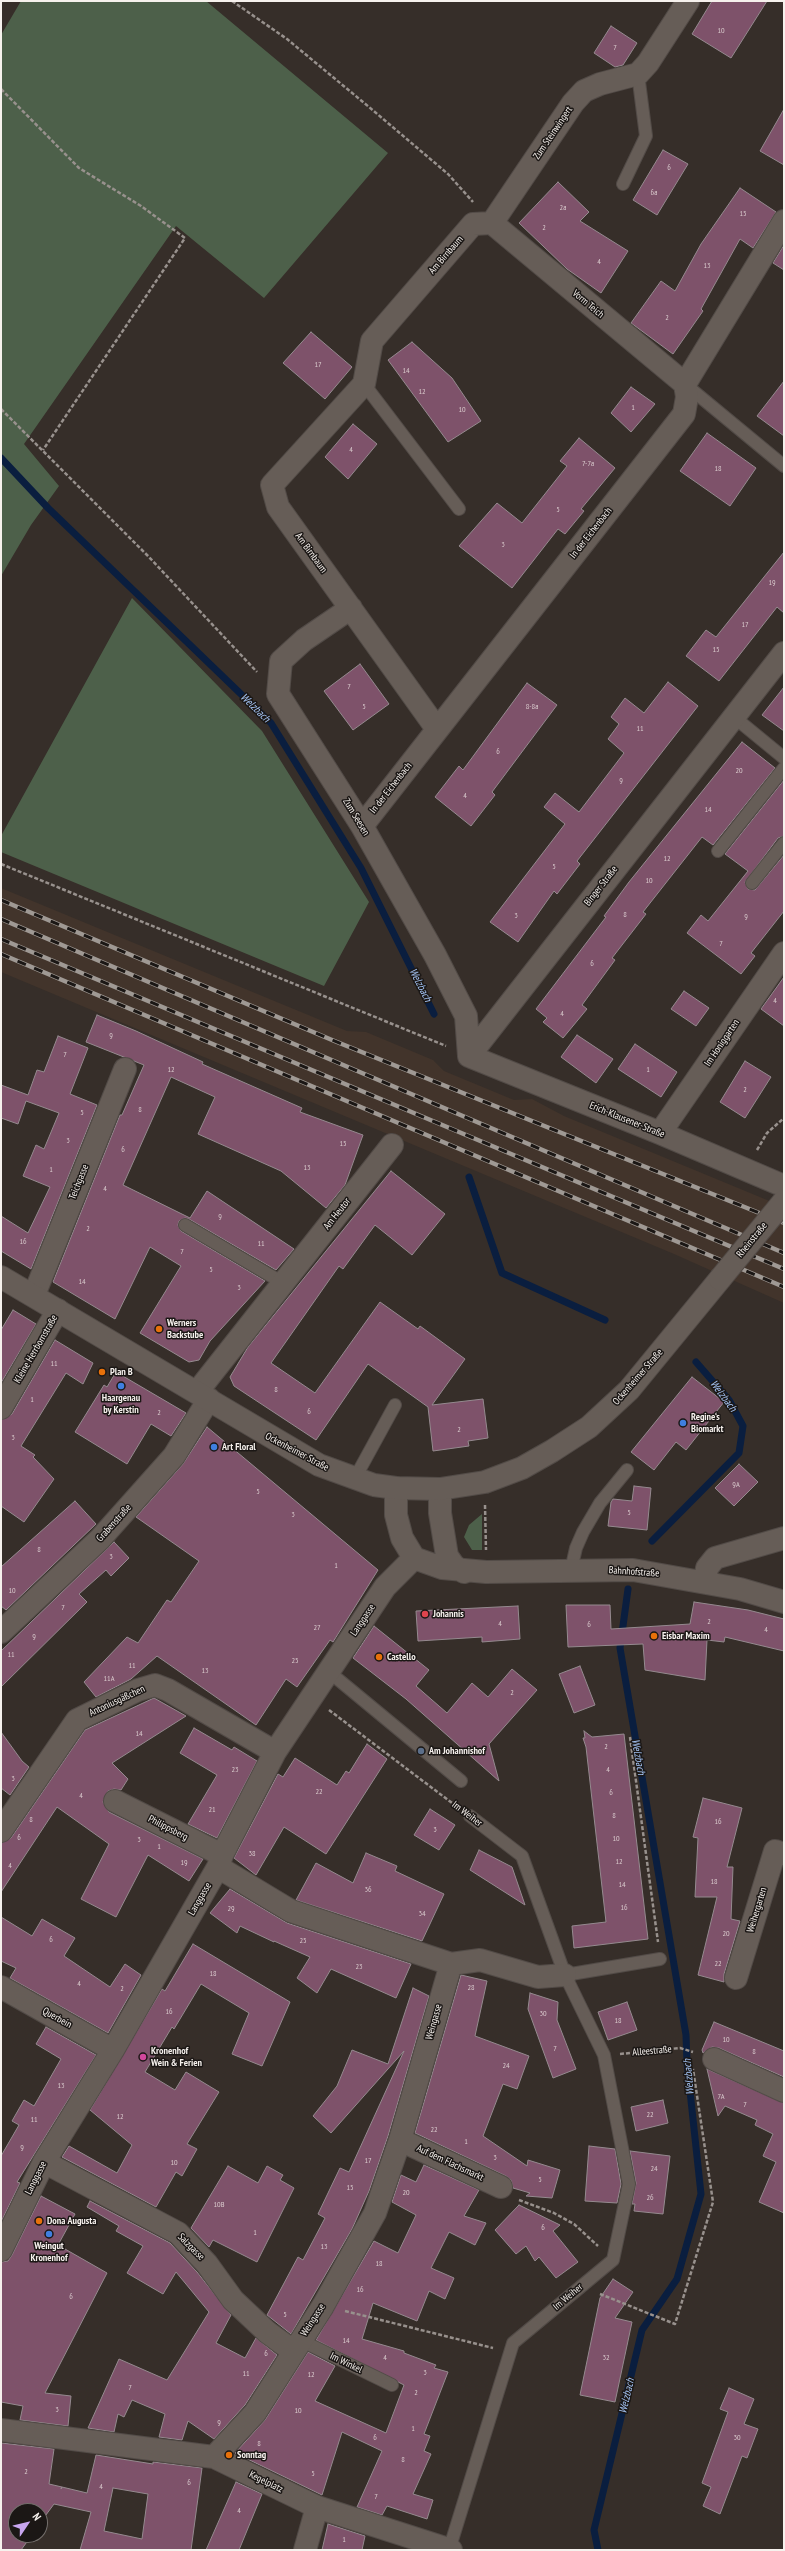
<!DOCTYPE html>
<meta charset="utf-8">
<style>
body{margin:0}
#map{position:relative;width:785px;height:2551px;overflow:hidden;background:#362e29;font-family:"PT Sans Narrow",sans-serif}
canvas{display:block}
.frame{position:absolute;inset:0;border:2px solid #f6f1ed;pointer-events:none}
.north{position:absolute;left:8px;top:2503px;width:40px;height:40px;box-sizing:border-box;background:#1b1715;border:1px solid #736e6b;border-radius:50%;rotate:55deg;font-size:11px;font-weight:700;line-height:16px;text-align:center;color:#f6f1ed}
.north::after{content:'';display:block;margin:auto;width:14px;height:18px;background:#c8a6ef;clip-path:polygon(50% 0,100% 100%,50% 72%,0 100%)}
</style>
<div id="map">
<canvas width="785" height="2551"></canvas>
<div class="frame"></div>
<div class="north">N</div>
</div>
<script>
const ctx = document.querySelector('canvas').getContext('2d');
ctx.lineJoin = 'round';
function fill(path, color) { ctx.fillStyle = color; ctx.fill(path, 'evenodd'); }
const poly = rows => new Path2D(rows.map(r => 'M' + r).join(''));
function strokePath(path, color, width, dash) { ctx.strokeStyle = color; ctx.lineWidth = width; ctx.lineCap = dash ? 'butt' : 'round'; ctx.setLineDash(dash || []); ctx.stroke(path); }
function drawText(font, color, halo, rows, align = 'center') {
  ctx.font = font + ' "PT Sans Narrow",sans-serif'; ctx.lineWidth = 3; ctx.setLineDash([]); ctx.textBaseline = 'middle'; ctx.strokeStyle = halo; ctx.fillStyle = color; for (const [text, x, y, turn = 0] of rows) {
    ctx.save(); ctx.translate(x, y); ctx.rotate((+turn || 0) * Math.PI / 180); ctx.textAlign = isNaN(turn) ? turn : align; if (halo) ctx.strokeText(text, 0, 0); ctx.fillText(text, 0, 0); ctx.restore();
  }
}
fill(poly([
 [1,888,347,1031,366,1032,433,1060,444,1071,514,1100,532,1099,564,1116,784,1207,784,1303,674,1254,1,972]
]), '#42342b');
fill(poly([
 [21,1,206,1,388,153,264,298,176,226,24,444,59,486,31,525,1,576,1,35],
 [132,598,262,731,369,902,324,986,1,852,1,836],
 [482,1514,482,1550,472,1550,464,1537,469,1525]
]), '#4d604a');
strokePath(poly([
 [1,458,48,508,271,723,361,868,434,1014],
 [469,1177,502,1273,605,1320],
 [652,1541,739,1453,743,1426,729,1400,696,1362],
 [598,2550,594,2530,642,2330,677,2279,701,2194,687,2063,686,2035,620,1648,628,1589]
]), '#0a1e3f', 7);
const building = poly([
 [712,1,767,1,731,58,692,34,712,1],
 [611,26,637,43,623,65,615,67,594,53,611,26],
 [784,109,784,165,760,151,784,109],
 [663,150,688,164,657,215,633,200,663,150],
 [558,182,589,212,580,221,628,251,601,293,567,269,519,223,558,182],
 [740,188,776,212,753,248,740,239,701,309,703,311,673,354,631,323,661,281,675,291,701,244,740,188],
 [784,245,784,270,773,263,784,245],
 [311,332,352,367,325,399,283,363,311,332],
 [412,342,452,378,481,421,448,442,388,360,412,342],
 [784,381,784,436,757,416,784,381],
 [631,387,655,404,631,432,611,413,631,387],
 [353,424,377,444,348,479,325,457,353,424],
 [707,433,756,468,730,506,680,471,707,433],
 [579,438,615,468,581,509,584,511,565,534,558,529,512,588,459,546,497,503,522,523,567,466,560,461,579,438],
 [784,552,784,613,777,607,719,681,686,656,706,630,716,637,784,552],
 [360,664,389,704,353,730,324,691,360,664],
 [668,682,698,706,577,861,580,864,557,894,554,891,518,942,490,922,565,824,544,807,555,793,579,812,624,753,608,739,619,724,611,717,625,698,644,713,668,682],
 [527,683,557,705,492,792,495,795,471,826,435,797,459,766,463,770,527,683],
 [784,687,784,731,762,715,784,687],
 [742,742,775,768,713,845,702,837,643,912,646,914,612,958,615,960,582,1005,587,1009,563,1038,543,1022,547,1018,536,1009,606,917,604,916,629,882,742,742],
 [784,780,784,836,778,838,745,882,748,889,755,890,784,855,784,911,751,953,755,956,741,974,687,933,701,915,708,921,748,871,725,854,784,780],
 [784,977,784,1026,761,1009,784,977],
 [684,991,709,1008,696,1026,671,1009,684,991],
 [97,1015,136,1031,203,1062,202,1064,302,1108,300,1112,363,1135,345,1185,326,1208,281,1171,198,1134,215,1097,171,1077,123,1185,190,1218,207,1191,294,1249,276,1270,189,1219,185,1218,179,1221,178,1225,181,1231,265,1281,210,1341,199,1360,189,1362,140,1333,181,1266,150,1247,115,1319,53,1282,120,1115,122,1115,144,1065,86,1042,97,1015],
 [577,1035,613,1059,596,1083,561,1057,577,1035],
 [58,1036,88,1048,70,1094,97,1105,31,1269,1,1251,1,1216,28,1233,50,1187,23,1176,36,1145,44,1149,59,1113,26,1101,18,1124,1,1118,1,1085,28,1095,37,1070,44,1072,58,1036],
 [635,1044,677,1072,661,1097,618,1069,635,1044],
 [745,1061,771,1077,745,1118,720,1102,745,1061],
 [391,1171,445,1214,412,1255,375,1225,343,1269,339,1266,271,1363,315,1393,380,1302,418,1329,420,1326,465,1359,432,1405,483,1399,488,1438,468,1441,469,1446,433,1451,428,1407,368,1364,316,1440,234,1386,230,1377,248,1347,391,1171],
 [13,1310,36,1324,1,1383,1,1330,13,1310],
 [55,1340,93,1363,83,1384,66,1373,21,1446,35,1455,33,1457,54,1479,24,1522,1,1506,1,1420,12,1414,55,1340],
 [116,1372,186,1413,171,1436,151,1424,127,1464,75,1432,104,1385,107,1387,116,1372],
 [692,1377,724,1402,686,1450,676,1442,654,1470,631,1452,692,1377],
 [207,1427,378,1570,333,1642,330,1640,297,1687,286,1679,256,1725,157,1656,131,1679,96,1697,84,1682,127,1637,138,1643,167,1600,171,1602,199,1561,136,1517,183,1464,207,1427],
 [739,1464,758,1482,734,1506,715,1488,739,1464],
 [634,1486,651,1488,647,1530,608,1526,611,1502,613,1499,632,1501,634,1486],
 [75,1501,96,1524,6,1610,1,1606,1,1567,75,1501],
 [114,1542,129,1558,111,1576,106,1570,79,1594,87,1602,1,1687,1,1651,114,1542],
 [694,1602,748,1610,784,1619,784,1651,725,1637,724,1642,707,1640,705,1680,645,1670,643,1644,568,1647,566,1605,610,1605,611,1629,690,1624,694,1602],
 [518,1606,520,1639,482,1642,482,1637,418,1641,416,1611,518,1606],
 [374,1626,429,1670,416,1686,447,1713,472,1683,488,1697,512,1669,537,1690,489,1744,499,1781,406,1699,353,1658,374,1626],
 [580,1666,595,1705,574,1713,559,1674,580,1666],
 [154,1698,186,1716,112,1763,128,1779,121,1790,114,1789,108,1791,103,1802,109,1812,203,1859,189,1881,148,1855,116,1917,81,1899,109,1844,57,1807,1,1892,1,1843,11,1838,85,1730,154,1698],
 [194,1728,232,1750,234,1747,257,1761,217,1838,188,1824,217,1775,180,1753,194,1728],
 [584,1731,592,1737,624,1734,648,1939,574,1948,572,1926,606,1922,586,1747,583,1738,585,1738,584,1731],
 [1,1732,22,1761,29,1767,10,1795,1,1788,1,1732],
 [367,1744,387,1759,326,1854,284,1827,256,1875,234,1858,278,1774,283,1777,295,1758,337,1785,346,1771,349,1773,367,1744],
 [703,1798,742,1808,727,1867,733,1867,731,1919,740,1921,724,1974,724,1982,698,1975,717,1897,695,1897,698,1838,693,1837,703,1798],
 [430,1809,455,1825,439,1850,414,1835,430,1809],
 [479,1850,512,1867,525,1905,470,1870,479,1850],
 [366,1853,397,1866,395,1871,444,1894,422,1941,296,1900,316,1863,353,1883,366,1853],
 [230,1889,287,1923,411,1964,396,1998,331,1969,317,1993,297,1978,310,1957,274,1941,274,1942,240,1926,237,1933,210,1913,230,1889],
 [1,1917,32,1936,42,1919,75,1938,64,1956,110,1987,125,1964,141,1975,108,2033,10,1978,16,1968,1,1961,1,1917],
 [193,1944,290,2002,262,2066,232,2054,249,2013,201,1984,174,2029,172,2027,145,2072,175,2090,186,2072,219,2092,187,2144,197,2149,182,2176,176,2172,156,2207,62,2157,69,2146,117,2173,132,2145,90,2110,162,1989,165,1991,193,1944],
 [461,1975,487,1981,475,2036,529,2056,517,2089,503,2084,483,2136,527,2166,528,2160,560,2170,552,2198,526,2196,530,2193,513,2188,511,2180,506,2176,415,2133,461,1975],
 [413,1988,429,1996,388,2136,369,2191,352,2229,291,2334,267,2315,298,2257,303,2260,325,2218,318,2214,340,2168,349,2172,404,2051,331,2133,313,2116,337,2086,352,2050,388,2064,413,1988],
 [530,1993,558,2002,557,2020,576,2069,553,2078,528,2009,530,1993],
 [627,2002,637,2030,608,2040,598,2012,627,2002],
 [714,2022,784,2051,784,2077,719,2048,712,2047,703,2053,702,2050,714,2022],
 [46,2027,96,2055,17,2182,20,2183,1,2222,1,2156,19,2125,12,2121,24,2100,34,2106,61,2059,36,2044,46,2027],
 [707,2069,784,2103,784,2213,759,2202,776,2162,763,2156,773,2134,755,2125,757,2120,725,2106,718,2116,707,2069],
 [663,2100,668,2123,636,2131,631,2107,663,2100],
 [589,2146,615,2149,621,2184,617,2203,585,2201,589,2146],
 [630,2151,670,2156,663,2214,634,2211,635,2204,632,2204,636,2183,630,2151],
 [424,2165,479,2190,464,2216,486,2223,475,2245,449,2232,431,2268,454,2278,445,2299,429,2291,417,2321,373,2303,362,2339,404,2351,404,2353,436,2365,434,2368,448,2372,424,2434,430,2436,424,2451,431,2454,413,2494,433,2500,427,2519,387,2506,382,2515,357,2507,382,2451,342,2432,322,2495,235,2453,265,2420,308,2352,335,2366,315,2401,386,2433,404,2385,316,2340,374,2241,398,2253,416,2215,392,2202,401,2175,416,2182,424,2165],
 [228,2166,258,2183,267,2166,283,2175,280,2180,294,2188,257,2262,213,2240,209,2247,191,2228,228,2166],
 [41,2196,75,2214,58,2245,107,2273,45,2393,71,2396,68,2426,20,2420,23,2406,1,2402,1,2262,8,2261,12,2255,41,2196],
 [90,2201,170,2243,197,2272,231,2315,216,2343,245,2358,256,2338,277,2355,245,2405,214,2439,188,2421,182,2440,159,2437,165,2414,132,2400,124,2417,118,2414,114,2432,88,2428,119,2359,167,2380,209,2312,176,2272,163,2294,127,2273,143,2246,116,2231,119,2226,87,2207,90,2201],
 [519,2205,560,2225,553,2231,578,2262,556,2278,539,2257,535,2261,526,2246,516,2254,495,2230,519,2205],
 [613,2279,633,2292,615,2318,632,2322,615,2402,580,2395,600,2298,613,2279],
 [729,2388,754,2399,744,2424,758,2429,747,2458,742,2456,720,2514,703,2506,711,2487,702,2483,728,2412,720,2409,729,2388],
 [1,2443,54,2449,49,2484,62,2487,61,2489,62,2487,87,2493,96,2455,153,2464,153,2462,202,2468,191,2550,80,2550,91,2512,54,2504,40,2523,40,2511,16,2511,16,2535,32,2535,21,2550,1,2550,1,2443],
 [113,2488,148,2494,142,2539,104,2531,113,2488],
 [236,2482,262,2494,239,2550,206,2550,236,2482],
 [328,2524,365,2536,362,2550,322,2550,328,2524]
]);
fill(building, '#7e526a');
strokePath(building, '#958a8f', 1);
const service = poly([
 [623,184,646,136,638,74],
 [364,384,459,509],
 [686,385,784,466],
 [734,717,784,758],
 [718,851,784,768],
 [752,883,784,843],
 [185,1225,283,1283],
 [355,1478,395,1405],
 [571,1570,576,1548,583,1532,600,1503,627,1470],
 [328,1671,461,1781],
 [565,1975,660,1959],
 [300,2340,392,2385],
 [449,2550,513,2343,613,2260,629,2184,604,2055,565,1975,522,1856,470,1816]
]);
const minor = poly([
 [492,223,573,103,584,91,600,84,638,74,648,63,688,1],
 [492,223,685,384],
 [351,608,304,640,281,661,278,694,362,826,435,955,466,1016,469,1056],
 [437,729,278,507,272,485,364,384,372,341,473,224,492,223],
 [362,826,684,414,687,397,685,384,784,221],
 [469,1056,784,653],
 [469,1056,660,1133,784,1186],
 [660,1133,784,953],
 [34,1295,125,1069],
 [197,1392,392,1145],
 [1,1408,58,1310],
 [396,1488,396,1515,402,1538,414,1558,442,1568,486,1572,633,1570,740,1589,784,1602],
 [440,1489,440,1513,447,1556,454,1566,464,1572],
 [705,1582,707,1568,715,1558,784,1538],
 [1,1632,100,1539,174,1456,209,1399],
 [115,1801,222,1855],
 [1,1831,77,1720,138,1690,155,1685,168,1690,275,1752],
 [218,1867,291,1911,451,1964,480,1960,538,1977,565,1975],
 [736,1978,775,1851,784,1854],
 [1,1987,113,2050],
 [714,2059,784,2091],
 [400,2140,501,2187],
 [44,2162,178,2233,207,2264,233,2300,267,2332,293,2351],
 [1,2250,44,2162,113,2050,218,1867,222,1855,275,1752,385,1587,414,1558],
 [1,2430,214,2457,317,2507,451,2550],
 [214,2457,255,2413,323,2306,375,2213,400,2140,451,1964],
 [305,2550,317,2507]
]);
const secondary = poly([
 [1,1277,319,1465,374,1485,396,1488,440,1489,485,1482,522,1468,552,1451,589,1427,629,1390,720,1279]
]);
strokePath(service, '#524b47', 14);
strokePath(minor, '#524b47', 24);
strokePath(secondary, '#524b47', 24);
strokePath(poly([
 [232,1,287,39,369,107,448,174,473,202],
 [1,89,79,168,141,206,185,238,43,450],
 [1,409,148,556,257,672],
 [1,864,446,1046],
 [757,1150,767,1133,784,1118],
 [485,1505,486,1550],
 [329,1710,456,1806],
 [630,1737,658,1942],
 [620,2054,680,2048,693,2052],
 [519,2200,554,2213,574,2224,598,2246],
 [600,2294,675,2324,713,2202,693,2069],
 [345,2311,493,2348]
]), '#98918d', 2.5, [4, 2]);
strokePath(service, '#665d57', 12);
strokePath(minor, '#665d57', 22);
strokePath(secondary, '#665d57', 22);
const rail = poly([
 [1,900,332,1040,784,1223],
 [1,919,784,1253],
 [1,939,784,1269],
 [1,954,784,1287]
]);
strokePath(rail, '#9f9994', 4.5);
strokePath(rail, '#1b1715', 3, [9]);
const secondaryBridge = poly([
 [720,1279,784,1201]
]);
strokePath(secondaryBridge, '#524b47', 24, []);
strokePath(secondaryBridge, '#665d57', 22);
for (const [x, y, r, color] of [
 [159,1329,4,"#e8710a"],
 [102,1372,4,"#e8710a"],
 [121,1386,4,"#3f7fe0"],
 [683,1423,4,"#3f7fe0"],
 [214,1447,4,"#3f7fe0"],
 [425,1614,4,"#e0444e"],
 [654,1636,4,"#e8710a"],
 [379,1657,4,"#e8710a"],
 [421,1751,4,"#5c6f8a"],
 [143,2057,4,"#d1479c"],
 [39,2221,4,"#e8710a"],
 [49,2234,4,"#3f7fe0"],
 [229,2455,4,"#e8710a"]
]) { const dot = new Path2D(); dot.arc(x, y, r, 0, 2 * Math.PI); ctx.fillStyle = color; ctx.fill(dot); strokePath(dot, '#1b1715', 1.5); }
drawText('8px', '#d8c9cc', null, [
 ["10",721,31],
 ["7",615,48],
 ["6",669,168],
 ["6a",654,193],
 ["2a",563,208],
 ["15",743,214],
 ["2",544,228],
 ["4",599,262],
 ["13",707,266],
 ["2",667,318],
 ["17",318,365],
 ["14",406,371],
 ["12",422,392],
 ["1",633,408],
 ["10",462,410],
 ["4",351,450],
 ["7-7a",588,464],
 ["18",718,469],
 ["5",558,510],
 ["3",503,545],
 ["19",772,583],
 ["17",745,625],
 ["15",716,650],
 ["7",349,687],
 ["5",364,707],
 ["8-8a",532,707],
 ["11",640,729],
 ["6",498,752],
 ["20",739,771],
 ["9",621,781],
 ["4",465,796],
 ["14",708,810],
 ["12",667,859],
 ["5",554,867],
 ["10",649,881],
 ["8",625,915],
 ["3",516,916],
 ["9",746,917],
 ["7",721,944],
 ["6",592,964],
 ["4",775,1001],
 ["4",562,1014],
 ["9",111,1036],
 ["7",65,1055],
 ["12",171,1070],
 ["1",648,1070],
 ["2",745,1090],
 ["8",140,1110],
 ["5",82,1113],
 ["3",68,1141],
 ["15",343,1144],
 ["6",123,1150],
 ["13",307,1168],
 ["1",51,1170],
 ["4",105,1189],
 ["9",220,1217],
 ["2",88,1229],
 ["16",23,1242],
 ["11",261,1244],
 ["7",182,1252],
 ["5",211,1270],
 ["14",82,1282],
 ["3",239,1288],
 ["11",54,1364],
 ["8",276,1390],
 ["1",32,1400],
 ["6",309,1412],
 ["2",159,1413],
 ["2",459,1430],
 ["3",13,1438],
 ["9A",736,1485],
 ["5",258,1492],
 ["5",629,1513],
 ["3",293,1515],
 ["8",39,1550],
 ["3",111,1557],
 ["1",336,1566],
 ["10",12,1591],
 ["7",63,1608],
 ["2",709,1622],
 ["4",500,1624],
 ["6",589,1625],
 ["27",317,1628],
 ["4",766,1630],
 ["9",34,1637],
 ["11",11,1655],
 ["25",295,1661],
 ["11",132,1666],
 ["13",205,1671],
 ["11A",109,1679],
 ["2",512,1693],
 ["14",139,1734],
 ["2",606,1747],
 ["23",235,1770],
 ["4",608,1770],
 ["3",13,1779],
 ["22",319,1792],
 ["6",611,1793],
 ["4",81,1796],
 ["21",212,1810],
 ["8",614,1816],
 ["8",31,1820],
 ["16",718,1822],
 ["3",435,1830],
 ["6",19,1838],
 ["10",616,1839],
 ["3",139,1840],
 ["1",159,1847],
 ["38",252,1854],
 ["12",619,1862],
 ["19",184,1863],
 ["4",10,1866],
 ["18",714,1882],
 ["14",622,1885],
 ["36",368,1890],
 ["16",624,1908],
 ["29",231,1909],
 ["34",422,1914],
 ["20",726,1934],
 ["6",51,1940],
 ["25",303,1941],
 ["22",718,1964],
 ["23",359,1967],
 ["18",213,1974],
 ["4",79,1984],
 ["28",471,1988],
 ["2",122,1989],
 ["16",169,2012],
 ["30",543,2014],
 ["18",618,2021],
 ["10",726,2040],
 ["7",555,2049],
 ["8",754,2052],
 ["24",506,2066],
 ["13",61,2086],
 ["7A",721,2097],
 ["7",745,2105],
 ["22",650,2115],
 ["12",120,2117],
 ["11",34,2120],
 ["22",434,2130],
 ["1",466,2142],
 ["9",22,2148],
 ["3",495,2158],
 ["17",368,2161],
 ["10",174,2163],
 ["24",654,2169],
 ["5",540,2180],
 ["15",350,2188],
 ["20",406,2193],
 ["26",650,2198],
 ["10B",219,2205],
 ["6",543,2228],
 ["1",255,2233],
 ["13",324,2247],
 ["18",379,2264],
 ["16",360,2290],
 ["6",71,2297],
 ["5",285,2315],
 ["14",346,2341],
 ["6",266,2354],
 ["4",385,2358],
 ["32",606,2358],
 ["3",425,2373],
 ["11",246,2374],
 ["12",311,2375],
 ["7",130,2388],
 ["2",416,2393],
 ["3",57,2410],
 ["10",298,2411],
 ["9",219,2423],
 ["1",413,2429],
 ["6",375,2438],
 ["30",737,2438],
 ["8",259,2444],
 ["8",403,2460],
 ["2",26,2472],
 ["5",313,2474],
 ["6",189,2483],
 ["4",101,2487],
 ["7",376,2497],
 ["4",239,2511],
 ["1",344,2540]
]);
drawText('10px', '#f6f1ed', '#1b1715', [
 ["Zum Steinwingert",553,133,-56],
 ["Am Birnbaum",446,255,-49],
 ["Vorm Teich",588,304,40],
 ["In der Eichenbach",591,533,-52],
 ["Am Birnbaum",311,553,54],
 ["In der Eichenbach",391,788,-52],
 ["Zum Seesen",356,817,59],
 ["Binger Straße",601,886,-52],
 ["Im Honiggarten",722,1043,-56],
 ["Erich-Klausener-Straße",627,1120,22],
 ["Teichgasse",79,1182,-68],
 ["Am Heutor",337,1214,-52],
 ["Rheinstraße",752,1240,-51],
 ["Kleine Herrbornstraße",36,1349,-60],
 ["Ockenheimer Straße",638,1377,-49],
 ["Ockenheimer Straße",297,1452,28],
 ["Grabenstraße",114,1523,-48],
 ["Bahnhofstraße",634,1572,4],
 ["Langgasse",363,1620,-56],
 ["Antoniusgäßchen",117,1701,-25],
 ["Im Weiher",467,1814,37],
 ["Philippsberg",168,1828,27],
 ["Langgasse",200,1899,-60],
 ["Weihergarten",757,1910,-73],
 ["Querbein",57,2018,29],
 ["Weingasse",434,2022,-74],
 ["Alleestraße",652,2051,-5],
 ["Auf dem Flachsmarkt",450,2163,25],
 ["Langgasse",36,2178,-63],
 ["Salzgasse",191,2247,45],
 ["Im Weiher",568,2297,-40],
 ["Weingasse",313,2320,-57],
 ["Im Winkel",346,2363,26],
 ["Kegelplatz",266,2482,26]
]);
drawText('bold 10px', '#f6f1ed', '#1b1715', [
 ["Werners",167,1323],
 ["Backstube",167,1335],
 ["Plan B",110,1372],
 ["Haargenau",121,1398,"center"],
 ["by Kerstin",121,1410,"center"],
 ["Regine‘s",691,1417],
 ["Biomarkt",691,1429],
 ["Art Floral",222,1447],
 ["Johannis",433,1614],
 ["Eisbar Maxim",662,1636],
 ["Castello",387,1657],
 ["Am Johannishof",429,1751],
 ["Kronenhof",151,2051],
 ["Wein & Ferien",151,2063],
 ["Dona Augusta",47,2221],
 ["Weingut",49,2246,"center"],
 ["Kronenhof",49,2258,"center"],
 ["Sonntag",237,2455]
], 'left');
drawText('italic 11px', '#a5c5f6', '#1b1715', [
 ["Welzbach",255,708,44],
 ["Welzbach",420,985,63],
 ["Welzbach",723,1396,53],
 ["Welzbach",638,1757,80],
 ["Welzbach",689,2077,-95],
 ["Welzbach",627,2396,-77]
]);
</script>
